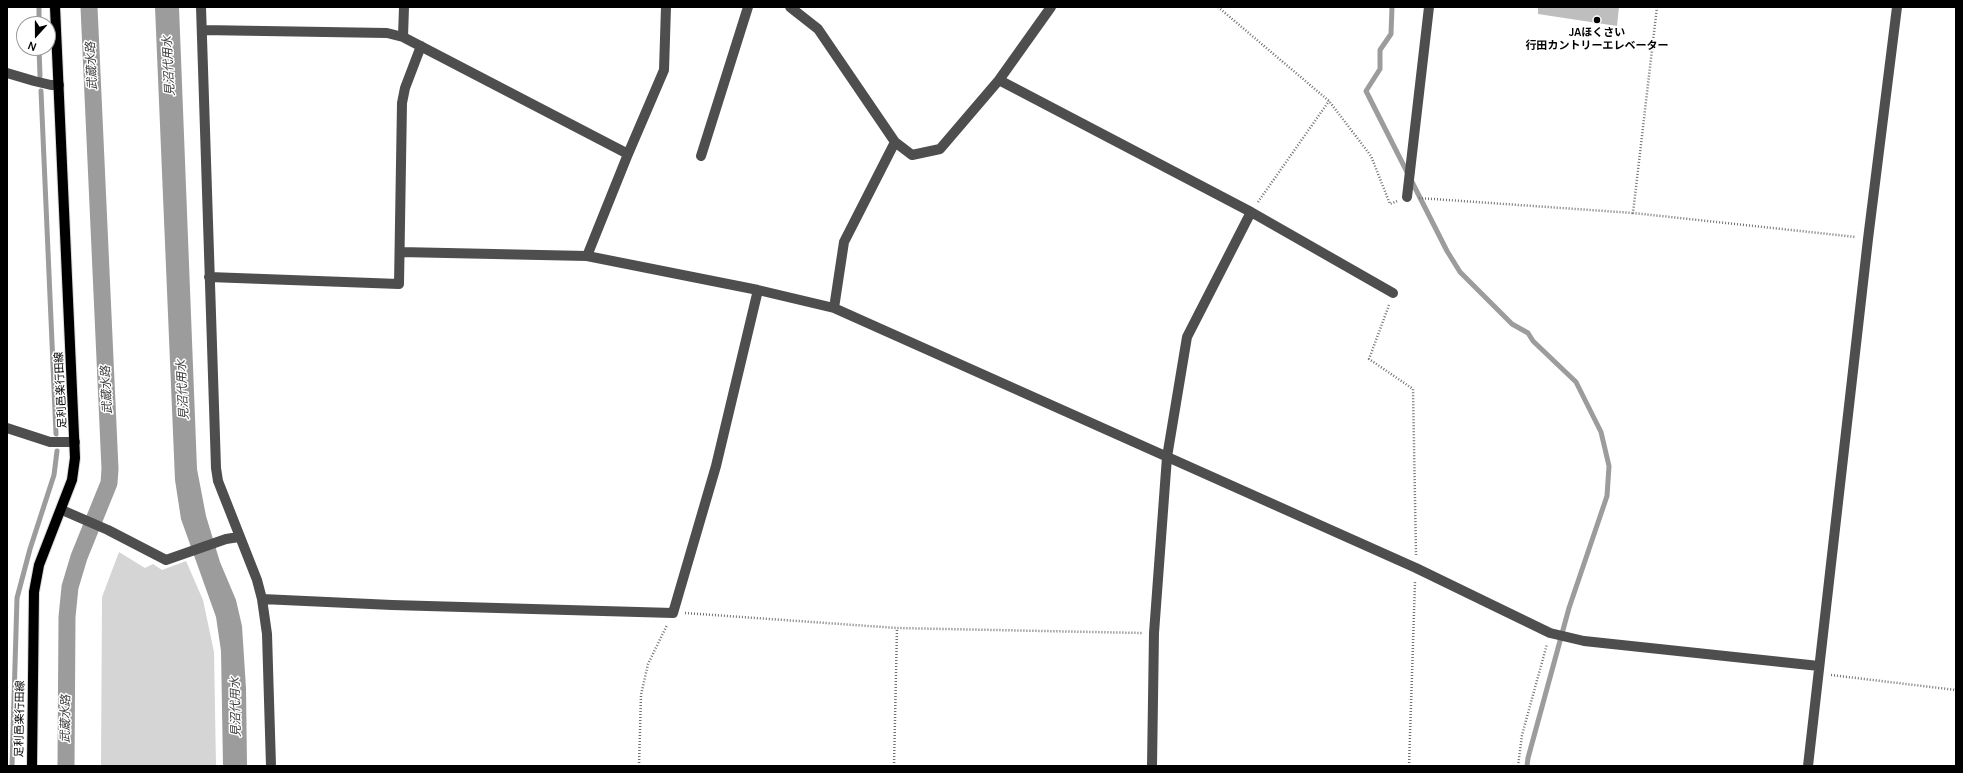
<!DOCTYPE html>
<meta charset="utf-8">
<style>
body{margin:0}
#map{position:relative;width:1963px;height:773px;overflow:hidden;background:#fff;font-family:Manrope,sans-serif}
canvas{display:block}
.frame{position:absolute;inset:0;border:8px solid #000;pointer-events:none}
.north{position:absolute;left:16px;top:16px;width:40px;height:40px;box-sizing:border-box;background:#fff;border:1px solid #999;border-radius:50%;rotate:201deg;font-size:11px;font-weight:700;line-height:16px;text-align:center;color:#000}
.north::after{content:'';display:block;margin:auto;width:14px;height:18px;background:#000;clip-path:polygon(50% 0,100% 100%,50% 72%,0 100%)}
</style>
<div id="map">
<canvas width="1963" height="773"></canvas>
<div class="frame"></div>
<div class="north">N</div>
</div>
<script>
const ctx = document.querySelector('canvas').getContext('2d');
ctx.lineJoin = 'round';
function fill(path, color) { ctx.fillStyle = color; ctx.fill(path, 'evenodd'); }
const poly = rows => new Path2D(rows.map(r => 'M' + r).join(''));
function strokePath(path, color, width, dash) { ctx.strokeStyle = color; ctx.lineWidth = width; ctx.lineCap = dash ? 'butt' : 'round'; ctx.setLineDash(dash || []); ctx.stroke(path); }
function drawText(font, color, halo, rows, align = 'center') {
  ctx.font = font + ' Manrope,"Noto Sans JP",sans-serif'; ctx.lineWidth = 3; ctx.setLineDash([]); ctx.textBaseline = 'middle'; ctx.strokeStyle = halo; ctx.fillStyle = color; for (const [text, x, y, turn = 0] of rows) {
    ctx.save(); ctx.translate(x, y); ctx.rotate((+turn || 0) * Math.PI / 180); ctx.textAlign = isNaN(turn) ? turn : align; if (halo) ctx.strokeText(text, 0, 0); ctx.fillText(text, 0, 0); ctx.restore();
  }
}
fill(poly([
 [119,552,145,568,153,564,162,570,186,561,203,600,214,652,216,766,101,766,102,597]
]), '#d5d5d5');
fill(poly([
 [155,7,179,7,197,469,206,516,220,562,236,600,242,626,246,688,247,766,223,766,221,651,216,617,181,519,175,480]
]), '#9c9c9c');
strokePath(poly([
 [39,7,39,24],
 [1392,7,1391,34,1380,50,1380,69,1366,91,1447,251,1460,272,1512,324,1528,333,1533,341,1576,382,1601,432,1609,466,1607,496,1569,608,1528,758,1527,766],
 [39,48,40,76],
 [41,91,56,434],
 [12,766,17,598,30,549,54,475,57,451]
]), '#9c9c9c', 5);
strokePath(poly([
 [66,766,67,617,70,587,79,557,109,483,110,469,89,7]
]), '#9c9c9c', 17);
fill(poly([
 [1538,7,1619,7,1617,26,1538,14]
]), '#bebebe');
const major = poly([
 [32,766,34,592,39,565,72,480,75,458,55,7]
]);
strokePath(major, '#dbdbdb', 12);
strokePath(poly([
 [1218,7,1329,101,1371,156,1390,204,1397,201],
 [1657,7,1633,213,1856,237],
 [1419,198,1633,213],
 [1258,202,1329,101],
 [1389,305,1369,359,1413,389,1416,555],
 [685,613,897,628,1142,633],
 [1831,675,1956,690],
 [639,766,641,695,648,664,667,625],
 [894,766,897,628],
 [1409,766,1415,582],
 [1518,766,1522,735,1547,644]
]), '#707070', 2.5, [1, 2]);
strokePath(poly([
 [201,7,216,468,218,481,257,580,262,599,267,634,271,766],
 [790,7,818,29,895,142,912,155,940,149,999,80,1051,7],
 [202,30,387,33,403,37,628,154],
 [403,37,404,7],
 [7,73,34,81,51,85,59,85],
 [999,80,1251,212,1393,293],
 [701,156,748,7],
 [1407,197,1429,7],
 [400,252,587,256],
 [209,277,399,284,402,103,405,88,421,46],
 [758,290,834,308,1416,568,1550,633,1584,641,1819,666],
 [834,308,844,242,895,142],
 [7,428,50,442,75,442],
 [62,510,108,530,166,560,226,539,239,537],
 [262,599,392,605,673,613,716,466,758,290,587,256,628,154,664,70,666,7],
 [1152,766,1154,633,1167,457,1187,337,1251,212],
 [1808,766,1868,239,1897,7]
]), '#4e4e4e', 10);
strokePath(major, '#000', 10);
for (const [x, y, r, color] of [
 [1597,20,4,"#000"]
]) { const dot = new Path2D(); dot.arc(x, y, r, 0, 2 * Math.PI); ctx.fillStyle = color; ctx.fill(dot); strokePath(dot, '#fff', 1.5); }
drawText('bold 11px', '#000', '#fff', [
 ["JAほくさい",1597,33],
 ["行田カントリーエレベーター",1597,46]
]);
drawText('11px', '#000', '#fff', [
 ["足利邑楽行田線",61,390,-93],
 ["足利邑楽行田線",20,719,-89]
]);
drawText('italic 12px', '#3d3d3d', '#fff', [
 ["武蔵水路",92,66,-93],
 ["見沼代用水",169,66,-93],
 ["武蔵水路",107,390,-93],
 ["見沼代用水",183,390,-93],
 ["見沼代用水",236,707,-91],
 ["武蔵水路",66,719,-89]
]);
</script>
